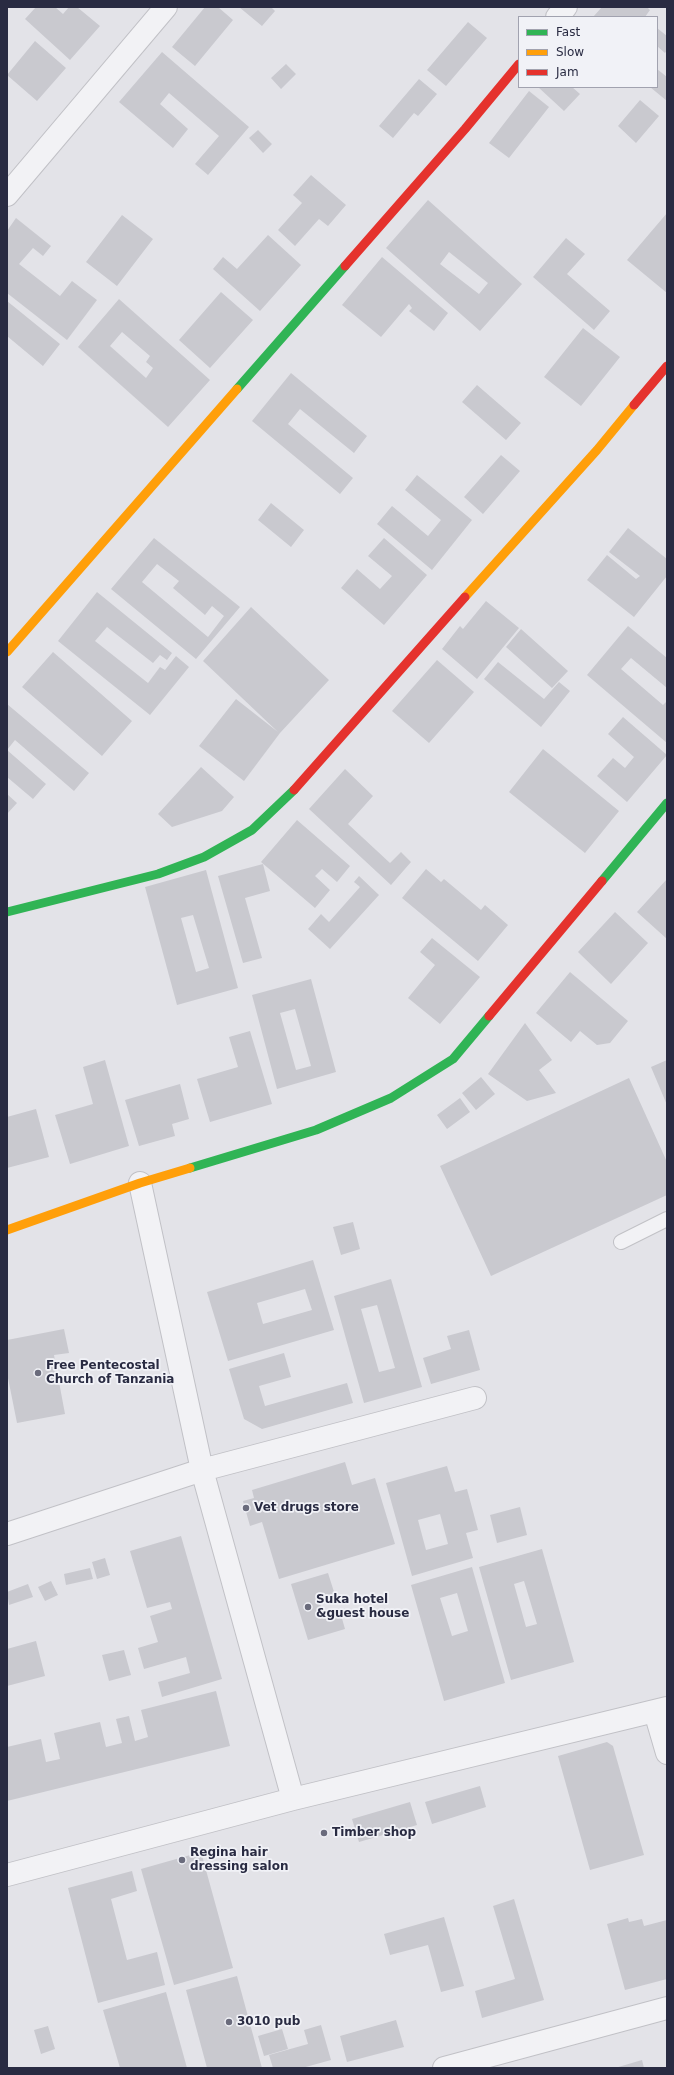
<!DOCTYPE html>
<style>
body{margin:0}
#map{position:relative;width:674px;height:2075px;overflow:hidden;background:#e3e3e8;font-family:"DejaVu Sans",sans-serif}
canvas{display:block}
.frame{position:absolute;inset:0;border:8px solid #292b42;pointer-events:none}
.legend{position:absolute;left:518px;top:16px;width:140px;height:72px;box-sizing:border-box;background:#f1f2f7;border:1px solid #a1a2af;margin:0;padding:5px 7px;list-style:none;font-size:12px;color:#292b42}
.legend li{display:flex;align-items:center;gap:8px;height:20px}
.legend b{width:20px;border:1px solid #a1a2af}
</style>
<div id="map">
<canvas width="674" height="2075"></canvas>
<div class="frame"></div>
<ul class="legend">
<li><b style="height:5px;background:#30b455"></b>Fast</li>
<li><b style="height:5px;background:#ff9f0a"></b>Slow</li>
<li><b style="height:5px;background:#e5322d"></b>Jam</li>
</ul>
</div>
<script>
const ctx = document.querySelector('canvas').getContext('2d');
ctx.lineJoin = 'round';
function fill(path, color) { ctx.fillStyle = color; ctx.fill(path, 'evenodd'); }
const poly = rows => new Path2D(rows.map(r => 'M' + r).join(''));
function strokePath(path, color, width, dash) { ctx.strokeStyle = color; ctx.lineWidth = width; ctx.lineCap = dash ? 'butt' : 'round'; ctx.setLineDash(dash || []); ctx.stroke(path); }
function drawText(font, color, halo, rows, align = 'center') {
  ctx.font = font + ' "DejaVu Sans",sans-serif'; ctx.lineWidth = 3.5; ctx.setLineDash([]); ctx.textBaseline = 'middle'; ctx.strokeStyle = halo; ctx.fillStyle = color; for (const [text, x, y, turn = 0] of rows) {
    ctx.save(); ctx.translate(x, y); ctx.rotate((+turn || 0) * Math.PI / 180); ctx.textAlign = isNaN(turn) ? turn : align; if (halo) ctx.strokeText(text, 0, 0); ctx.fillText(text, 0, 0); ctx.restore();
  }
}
fill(poly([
 [36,7,55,7,63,14,69,7,77,7,100,26,70,60,25,19],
 [205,7,218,7,233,20,195,66,172,47],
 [239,7,271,7,275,11,262,26],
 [602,7,647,7,650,10,645,17,593,17],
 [468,22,487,38,446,86,427,70],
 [657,28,667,36,667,50,665,53,657,46],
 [35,41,66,68,37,101,7,75],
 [162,52,249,127,208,175,195,164,219,136,169,93,160,104,188,129,173,148,119,102],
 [286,64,296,74,281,89,271,78],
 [657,69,667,77,667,101,650,87,657,87],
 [419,79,437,94,418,116,414,113,393,138,379,126],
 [538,87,572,87,580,94,564,111],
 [529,91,549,107,509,158,489,143],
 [640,100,659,116,636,143,618,126],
 [258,130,272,144,263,153,249,138],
 [311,175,346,205,328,226,319,219,295,246,278,230,302,203,293,195],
 [428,200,522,284,480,331,386,248],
 [449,252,488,283,479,294,440,264],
 [667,213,667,293,627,260],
 [122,215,153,239,117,286,86,262],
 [16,218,51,246,43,256,33,248,19,264,60,296,72,281,97,300,67,340,7,293,7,231],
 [268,235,301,265,260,311,213,269,223,257,237,269],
 [566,238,585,254,567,274,610,311,594,330,533,277],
 [382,257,448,313,434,331,409,311,412,308,409,304,381,337,342,305],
 [221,292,253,320,210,368,179,340],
 [119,299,210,380,168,427,78,347],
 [122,332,150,356,146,362,153,368,146,378,110,346],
 [7,301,60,344,43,366,7,336],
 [583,328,620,357,581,406,544,377],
 [291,373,367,436,354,453,300,409,288,424,353,478,340,494,252,421],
 [477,385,521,423,506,440,462,402],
 [501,455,520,471,483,514,464,497],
 [417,475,472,520,432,570,377,524,392,506,428,536,441,520,405,490],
 [271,503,304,530,291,547,258,520],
 [628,528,667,559,667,576,634,617,587,580,607,555,636,579,640,576,609,552],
 [154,538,240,607,196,659,111,589],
 [157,564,179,581,173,588,205,615,212,606,224,616,208,637,142,582],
 [384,538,427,575,384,625,341,588,357,569,380,589,392,576,368,556],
 [97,592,172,653,167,660,160,655,153,663,107,627,95,641,148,683,160,667,165,670,176,656,189,667,150,715,58,641],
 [486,601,519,628,477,679,442,649,460,626,463,629],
 [251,607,329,680,280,733,244,781,199,746,236,699,278,732,203,661],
 [628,626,667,658,667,688,631,658,621,669,663,705,667,701,667,743,587,675],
 [521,629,568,671,552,688,506,647],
 [53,652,132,721,102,756,22,687],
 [437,660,474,692,429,743,392,711],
 [498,662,544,699,559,682,570,691,541,727,484,679],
 [7,704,89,773,74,791,15,740,7,750,46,784,33,799,7,777],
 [623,717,667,755,627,802,597,776,613,758,625,768,634,757,608,734],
 [543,749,619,811,585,853,509,792],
 [201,767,234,797,222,811,172,827,158,814],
 [345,769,373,796,348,824,390,863,401,852,411,862,391,885,309,809],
 [7,794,17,803,7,814],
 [297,820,350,866,337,882,322,869,315,876,330,890,315,908,261,862],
 [263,864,270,891,245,898,262,958,243,963,218,876],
 [426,869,441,882,444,879,481,910,485,905,508,925,478,961,402,898],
 [206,870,238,988,177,1005,145,887],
 [193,915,209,968,196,972,181,918],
 [359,876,379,895,330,949,308,929,321,914,329,922,360,887,354,882],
 [667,879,667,939,637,912],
 [615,912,648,943,611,984,578,952],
 [432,938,480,977,440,1024,408,998,435,965,420,952],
 [570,972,628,1021,610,1043,597,1045,580,1031,571,1042,536,1013],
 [311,979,336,1072,277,1089,252,995],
 [295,1009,311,1066,296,1070,280,1013],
 [525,1023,552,1060,539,1070,556,1093,527,1101,488,1074],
 [250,1031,272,1104,210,1122,197,1079,238,1067,229,1037],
 [105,1060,129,1146,70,1164,55,1115,93,1104,83,1067],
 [667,1060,667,1105,651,1067],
 [481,1077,495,1094,476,1110,462,1093],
 [629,1078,667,1162,667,1195,491,1276,440,1166],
 [180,1084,189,1119,172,1124,175,1136,139,1146,125,1100],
 [460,1098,470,1112,447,1129,437,1115],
 [36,1109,49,1157,7,1168,7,1117],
 [353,1222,360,1249,341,1255,333,1227],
 [313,1260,334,1330,228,1361,207,1292],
 [305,1289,312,1310,263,1324,257,1303],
 [391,1279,422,1387,364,1403,334,1296],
 [377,1305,395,1368,379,1372,361,1309],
 [64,1329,69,1353,54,1355,65,1414,17,1423,7,1373,7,1340],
 [469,1330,480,1370,431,1384,423,1358,451,1349,447,1336],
 [284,1353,291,1377,259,1386,265,1406,347,1383,353,1403,262,1429,244,1419,229,1369],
 [345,1462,352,1485,375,1478,395,1544,279,1579,262,1522,250,1526,243,1501,254,1498,252,1490],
 [447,1466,455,1492,467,1489,478,1530,466,1533,473,1558,412,1576,386,1483],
 [440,1514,448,1544,426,1550,418,1520],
 [520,1507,527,1535,497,1543,490,1515],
 [181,1536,222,1679,162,1697,158,1682,190,1673,186,1657,144,1669,138,1648,158,1642,150,1616,172,1609,170,1602,147,1608,130,1551],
 [542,1549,574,1662,511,1680,479,1567],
 [524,1581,537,1624,526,1627,514,1584],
 [105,1558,110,1575,97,1579,92,1562],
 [472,1567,505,1683,444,1701,411,1585],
 [457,1593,468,1631,452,1636,440,1598],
 [90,1568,93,1579,66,1585,64,1574],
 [328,1573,335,1595,319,1600,323,1613,339,1608,345,1629,308,1640,291,1584],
 [51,1581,58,1595,45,1601,38,1587],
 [28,1584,33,1597,9,1605,7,1592],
 [36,1641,45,1676,7,1686,7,1649],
 [124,1650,131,1675,109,1681,102,1655],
 [216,1691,230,1746,7,1801,7,1747,41,1739,46,1762,60,1759,54,1733,100,1722,106,1747,122,1743,116,1719,129,1716,135,1741,148,1737,141,1710],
 [607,1742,613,1746,644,1855,590,1870,558,1756],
 [480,1786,486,1807,432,1824,425,1802],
 [410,1802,417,1825,359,1842,352,1819],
 [201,1852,233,1968,174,1985,141,1869],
 [132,1871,137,1891,111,1899,127,1960,157,1952,165,1985,98,2003,68,1888],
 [514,1899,544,2000,482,2018,475,1991,515,1979,493,1906],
 [444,1917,464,1986,441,1992,428,1945,390,1955,384,1934],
 [628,1918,629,1922,642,1919,644,1926,667,1920,667,1979,625,1990,607,1924],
 [237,1976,262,2068,207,2068,186,1990],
 [166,1992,187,2068,120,2068,103,2010],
 [396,2020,404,2047,347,2062,340,2036],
 [321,2025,331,2060,302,2068,273,2068,269,2055,308,2044,304,2030],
 [48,2026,55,2049,41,2054,34,2030],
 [282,2029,288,2049,264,2056,258,2036],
 [642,2060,644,2068,615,2068]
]), '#c9c9cf');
const lane = poly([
 [621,1242,667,1219]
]);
const street = poly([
 [557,17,566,7],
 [7,195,166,7],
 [140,1183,202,1470,293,1799],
 [7,1534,202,1470,475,1398],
 [655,1712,667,1753],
 [7,1875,293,1799,667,1708],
 [444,2068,667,2008]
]);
strokePath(lane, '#c1c1c6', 16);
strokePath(street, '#c1c1c6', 24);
strokePath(lane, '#f2f2f5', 14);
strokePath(street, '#f2f2f5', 22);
strokePath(poly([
 [237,389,345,266],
 [602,881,667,803],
 [7,912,158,874,204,857,252,830,294,790],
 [190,1168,316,1130,391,1098,453,1059,489,1016]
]), '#30b455', 9);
strokePath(poly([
 [465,597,597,450,634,405],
 [7,652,237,389],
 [7,1230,140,1183,190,1168]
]), '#ff9f0a', 9);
strokePath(poly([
 [345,266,465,129,519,64],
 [634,405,667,366],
 [294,790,465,597],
 [489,1016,602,881]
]), '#e5322d', 9);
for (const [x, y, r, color] of [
 [38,1373,4,"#6a6b7c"],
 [246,1508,4,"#6a6b7c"],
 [308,1607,4,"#6a6b7c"],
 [324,1833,4,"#6a6b7c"],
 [182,1860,4,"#6a6b7c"],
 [229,2022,4,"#6a6b7c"]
]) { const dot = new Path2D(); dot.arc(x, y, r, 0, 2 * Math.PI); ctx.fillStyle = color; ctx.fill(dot); strokePath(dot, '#f1f2f7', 1.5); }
drawText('bold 12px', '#292b42', '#f1f2f7', [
 ["Free Pentecostal",46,1366],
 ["Church of Tanzania",46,1380],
 ["Vet drugs store",254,1508],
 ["Suka hotel",316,1600],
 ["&guest house",316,1614],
 ["Timber shop",332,1833],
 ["Regina hair",190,1853],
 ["dressing salon",190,1867],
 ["3010 pub",237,2022]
], 'left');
</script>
